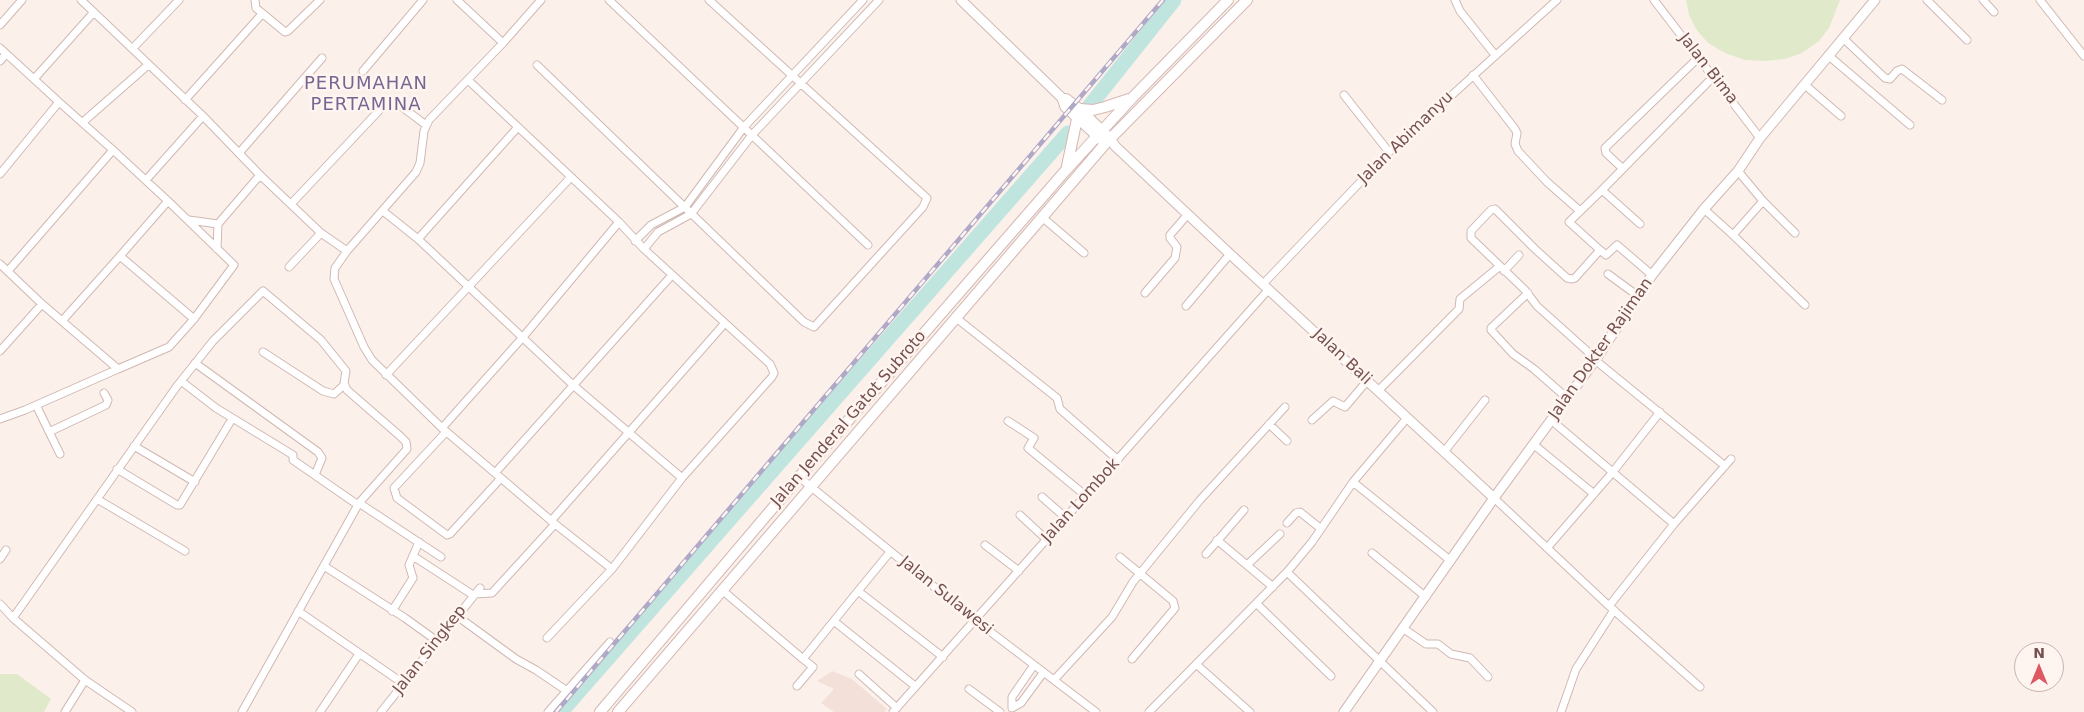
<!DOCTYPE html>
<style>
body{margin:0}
#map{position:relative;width:2084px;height:712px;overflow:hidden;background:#fcf0eb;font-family:"DejaVu Sans",sans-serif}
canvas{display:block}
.north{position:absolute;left:2014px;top:642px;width:50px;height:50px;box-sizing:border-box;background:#fef5f1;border:1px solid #c8b3b0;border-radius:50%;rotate:0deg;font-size:14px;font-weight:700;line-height:20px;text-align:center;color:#76514f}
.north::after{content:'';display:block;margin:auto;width:18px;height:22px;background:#dd5862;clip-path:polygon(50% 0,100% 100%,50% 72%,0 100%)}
</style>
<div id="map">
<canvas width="2084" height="712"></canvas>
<div class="north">N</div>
</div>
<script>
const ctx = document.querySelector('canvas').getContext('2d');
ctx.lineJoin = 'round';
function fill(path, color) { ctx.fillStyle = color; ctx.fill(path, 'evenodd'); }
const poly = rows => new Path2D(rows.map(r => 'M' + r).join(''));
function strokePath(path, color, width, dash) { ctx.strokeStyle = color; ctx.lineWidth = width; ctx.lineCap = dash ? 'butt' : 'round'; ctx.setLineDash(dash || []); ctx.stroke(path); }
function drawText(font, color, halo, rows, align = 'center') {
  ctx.font = font + ' "DejaVu Sans",sans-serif'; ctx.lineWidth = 5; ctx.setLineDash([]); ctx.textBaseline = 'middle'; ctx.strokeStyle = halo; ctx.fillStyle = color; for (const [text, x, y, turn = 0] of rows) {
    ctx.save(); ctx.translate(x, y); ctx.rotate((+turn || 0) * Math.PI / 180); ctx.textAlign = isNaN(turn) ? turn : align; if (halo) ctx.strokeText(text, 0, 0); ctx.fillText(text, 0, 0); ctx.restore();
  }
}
fill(poly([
 [832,671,852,679,887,709,884,712,834,712,821,703,834,689,817,681]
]), '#f3e0d9');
fill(poly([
 [1686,0,1840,0,1829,28,1819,41,1802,53,1785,59,1765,61,1745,60,1725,53,1708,43,1696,29,1689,15],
 [0,674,17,674,51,699,44,712,0,712]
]), '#e0e9c9');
strokePath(poly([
 [1088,108,1174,0],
 [561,712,1068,133]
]), '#c0e5df', 15);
const minor = poly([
 [81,0,203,116,260,175],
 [255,0,256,8,285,32,288,31,320,0],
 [609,0,868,245],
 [1455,0,1460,11,1495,55],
 [1654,0,1760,138],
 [1927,0,1967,40],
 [1983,0,1994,12],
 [2040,0,2084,56],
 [0,25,22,0],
 [1844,39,1885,78,1890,79,1897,71,1902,69,1942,100],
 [503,43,541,0],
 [0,48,59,102],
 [133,48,179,0],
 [1829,56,1910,125],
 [0,61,6,54],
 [537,65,804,322,814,327,923,207,927,198,709,0],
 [363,71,423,0],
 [1473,75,1515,129,1517,133,1515,144,1518,151,1547,182,1580,211],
 [34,79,94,12],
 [468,80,619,222,644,249,725,323,551,521],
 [1805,85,1841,116],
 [1344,95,1389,152],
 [185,100,262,14],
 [83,122,148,65],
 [240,152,322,58],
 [1622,168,1606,153,1605,148,1699,57],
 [0,174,59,102,113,150],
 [146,180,203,116],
 [1763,201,1795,233],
 [291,204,388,101,398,104,426,125],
 [1704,209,1733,235,1763,201,1738,171],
 [1042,217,1084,253],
 [189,220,218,224],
 [1640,224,1602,190,1714,76],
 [1733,235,1805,305],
 [418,239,518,127],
 [635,241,651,225,685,207,744,127,863,0],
 [217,249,218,224,260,175,321,233,347,251,416,172,420,163,424,131,429,120,503,43,457,0],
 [644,249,658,232,691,214,752,135,879,0],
 [1600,250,1569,222,1602,190],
 [347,251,335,268,334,279,364,347,372,360,442,428,555,524,612,569,682,478,573,385,418,239,383,211],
 [120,256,168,201,234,265,194,319],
 [0,264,42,304,0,351],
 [289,267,321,233],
 [8,271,113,150,168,201],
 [1504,271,1519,255],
 [1608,274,1638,296],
 [1263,284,1389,152,1557,0],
 [1145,293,1175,258,1177,247,1170,238,1170,235,1188,214],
 [1528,293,1491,328,1491,330,1513,354,1534,369,1567,398],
 [1186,306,1230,254],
 [955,317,1057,398,1060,409,1118,460],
 [62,321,120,256,194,319,169,347,118,369],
 [263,352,323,391,334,394,344,385],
 [1596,359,1537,306,1525,290,1471,238,1471,231,1491,210,1495,209,1535,249,1567,278,1572,279,1575,278,1600,250,1606,255,1617,245,1652,275],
 [1595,360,1725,466],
 [195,363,318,452,322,458,315,475],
 [386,375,571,177],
 [181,381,216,408,293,455,293,460,358,505],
 [1378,391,1459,309,1460,299,1500,266],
 [36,405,60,454],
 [0,419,25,410,118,369,42,304],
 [1312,420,1333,401,1345,407,1367,381],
 [1551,420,1674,524],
 [1008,421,1034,438,1028,448,1086,496],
 [1269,424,1287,441],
 [442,428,523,337,619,222],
 [49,432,106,405,108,400,104,393],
 [446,432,394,488,397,498,447,535,450,534,501,478],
 [1533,444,1594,494],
 [134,446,195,482],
 [1444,452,1485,400],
 [117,469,177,505,180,505,232,419],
 [495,473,672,275],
 [799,477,975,620,1096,712],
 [682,478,772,377,774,373,770,364,725,323],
 [1353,482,1451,561],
 [1042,497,1066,518],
 [1494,498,1609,606,1674,524,1731,459],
 [97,499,185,551],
 [359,503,441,557],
 [1020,515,1047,540],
 [1287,523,1296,513,1300,512,1320,528],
 [1217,540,1273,587],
 [985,545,1019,571],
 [1547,548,1612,473,1660,412],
 [1372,553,1426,597],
 [1206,554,1244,510],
 [413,556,473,595],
 [1120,557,1173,601,1175,608,1132,659],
 [0,559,6,550],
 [1247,565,1280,534],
 [324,566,405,618,437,641],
 [1287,572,1433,712],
 [722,590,803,659],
 [858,591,890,552],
 [474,594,492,593,555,524],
 [0,604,13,618,85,680,132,712],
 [1257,604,1331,676],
 [1609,606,1700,687],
 [298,611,404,684],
 [392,611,413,578,409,565,419,542],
 [457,616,516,659,536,670,567,691],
 [13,618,177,386,213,341,263,291,321,340,346,371,344,383,347,390,400,436,406,442,407,449,359,503,242,712],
 [835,622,915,686],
 [1404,629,1426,644,1438,644,1451,654,1470,658,1488,677],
 [547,638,612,569],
 [1196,664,1250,712],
 [1034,665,1012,697,1012,708,1021,703,1043,673],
 [859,674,897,708],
 [1054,680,1112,617,1133,582,1200,500,1285,407],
 [797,686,813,667,803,659,858,591,943,657],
 [969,689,1000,712],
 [65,712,85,680],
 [320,712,359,654],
 [381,712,480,588],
 [548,712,610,642],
 [893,712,1269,289],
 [1149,712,1287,572,1312,542,1353,482,1407,418],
 [1561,712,1576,669,1614,610]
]);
const tertiary = poly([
 [961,0,1062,98,1067,99,1080,109,1110,138,1115,146,1230,254,1494,498],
 [1062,98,1065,107,1101,140],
 [1344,712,1494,498,1596,359,1652,275,1704,209,1738,171,1760,138,1875,0]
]);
const secondary = poly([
 [1080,109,1093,110,1105,107,1129,99],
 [1067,166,1077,119],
 [600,712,799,477,1066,170,1132,98,1228,0],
 [618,712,1105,144,1247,0]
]);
strokePath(minor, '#d0b8b3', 9);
strokePath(tertiary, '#d0b8b3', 11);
strokePath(secondary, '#d5b8b3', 12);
strokePath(minor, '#fff', 7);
strokePath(tertiary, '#fff', 9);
strokePath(secondary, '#fff', 10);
const rail = poly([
 [556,712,1163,0]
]);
strokePath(rail, '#afa8c6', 4.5);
strokePath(rail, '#fef5f1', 2.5, [8]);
drawText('16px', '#76514f', '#fef5f1', [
 ["Jalan Bima",1708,69,52],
 ["Jalan Abimanyu",1406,138,-44],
 ["Jalan Dokter Rajiman",1601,349,-55],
 ["Jalan Bali",1342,357,43],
 ["Jalan Jenderal Gatot Subroto",849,419,-49],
 ["Jalan Lombok",1081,501,-48],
 ["Jalan Sulawesi",946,596,39],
 ["Jalan Singkep",430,650,-52]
]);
ctx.letterSpacing = '1px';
drawText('18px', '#776691', '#fef5f1', [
 ["PERUMAHAN",366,84],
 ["PERTAMINA",366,105]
]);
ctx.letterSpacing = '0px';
</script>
